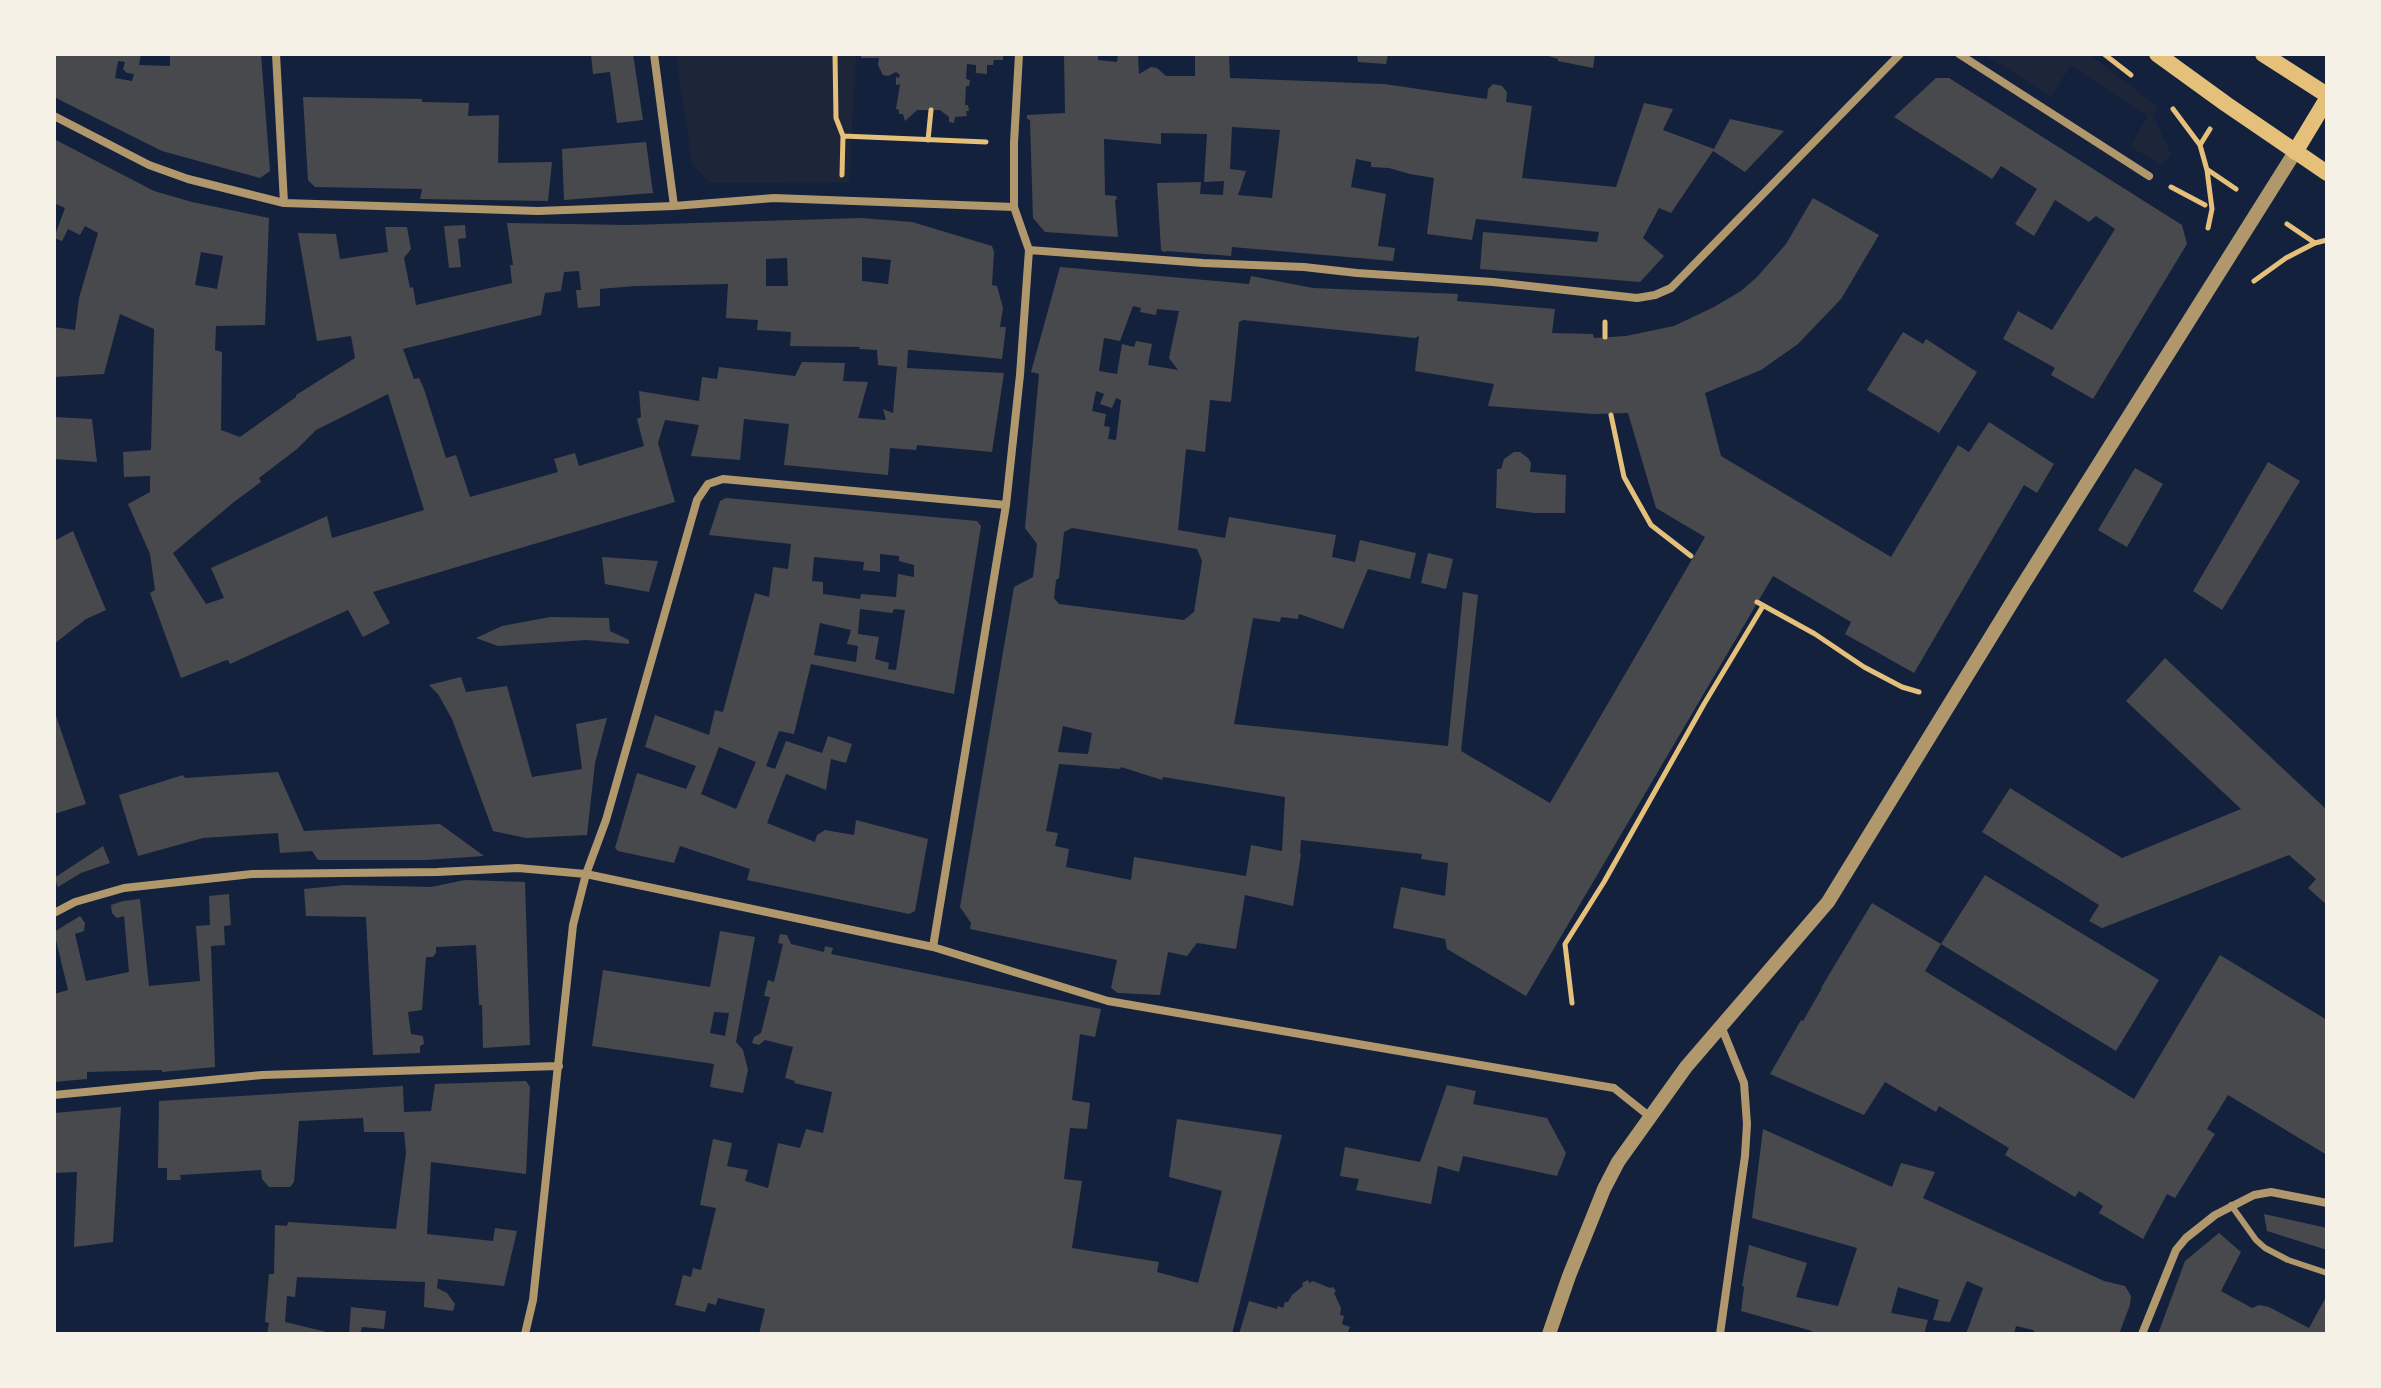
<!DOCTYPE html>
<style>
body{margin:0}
#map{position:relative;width:2381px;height:1388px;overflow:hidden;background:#14213d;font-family:"Fira Sans",sans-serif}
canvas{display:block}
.frame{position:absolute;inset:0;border:56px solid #f6f1e7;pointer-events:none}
</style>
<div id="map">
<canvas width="2381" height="1388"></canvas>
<div class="frame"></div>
</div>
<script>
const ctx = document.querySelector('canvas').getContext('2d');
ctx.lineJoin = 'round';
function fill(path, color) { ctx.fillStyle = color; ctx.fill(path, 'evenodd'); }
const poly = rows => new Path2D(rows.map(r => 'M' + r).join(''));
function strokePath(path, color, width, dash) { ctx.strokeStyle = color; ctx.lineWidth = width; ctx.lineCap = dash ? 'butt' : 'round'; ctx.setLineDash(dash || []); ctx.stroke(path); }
fill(poly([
 [676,54,856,54,849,182,711,183,692,164],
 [1984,54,2089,54,2158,107,2153,115,2171,154,2162,166,2130,146,2148,116,2071,65,2051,97]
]), '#1d2539');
fill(poly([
 [54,54,141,54,139,65,170,66,170,54,261,54,270,171,260,178,162,151,58,99,54,96],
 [118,61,125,62,123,69,127,73,134,74,132,81,115,78],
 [591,54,633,54,643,120,617,123,610,72,593,74],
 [861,54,1003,54,1003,60,994,60,993,65,987,65,987,74,976,73,976,65,967,64,966,79,970,80,969,86,966,86,965,105,968,105,969,111,966,111,967,116,955,117,954,123,949,122,949,117,940,110,917,110,905,121,903,114,899,114,899,110,896,109,900,84,896,85,896,77,899,78,900,75,896,72,888,76,883,75,878,65,879,58,861,58],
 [1064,54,1098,54,1098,60,1117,62,1118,54,1138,54,1139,74,1151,67,1157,68,1166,76,1195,76,1195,54,1229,54,1230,78,1384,84,1487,99,1488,89,1493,84,1502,86,1507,92,1506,102,1532,106,1522,178,1616,187,1644,103,1673,109,1663,130,1714,149,1730,119,1784,131,1745,172,1713,151,1671,213,1659,208,1643,238,1664,256,1640,282,1480,269,1483,232,1597,242,1599,232,1476,219,1472,240,1427,234,1434,178,1410,174,1389,168,1371,167,1371,162,1356,159,1351,187,1386,194,1378,246,1395,248,1393,261,1232,247,1231,256,1167,251,1164,252,1161,250,1157,183,1201,182,1200,194,1223,195,1224,181,1204,182,1207,134,1161,133,1161,144,1104,139,1105,195,1116,196,1117,199,1115,200,1118,237,1045,232,1033,218,1030,120,1027,119,1027,115,1065,113],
 [1232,127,1280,130,1272,198,1238,195,1246,171,1230,169],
 [1357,54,1388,54,1386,64,1358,62],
 [1542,54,1595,54,1593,68,1558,61,1558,59],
 [1936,78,1949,78,2182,225,2187,244,2093,399,2051,375,2055,368,2003,339,2018,311,2052,330,2115,229,2096,216,2089,222,2055,200,2034,236,2015,224,2037,189,2001,166,1992,179,1894,117],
 [303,97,422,99,422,102,469,103,468,116,499,115,498,163,552,162,548,201,420,199,422,189,315,187,308,180],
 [54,139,154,191,192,202,269,218,265,325,216,326,215,350,222,352,221,430,240,437,296,397,296,395,355,358,351,336,317,341,298,233,336,234,340,259,388,252,385,227,407,227,411,249,404,258,410,288,413,287,416,305,512,283,510,265,513,265,507,223,629,225,861,218,912,222,992,246,994,252,992,285,997,286,1003,308,1000,327,1006,327,1002,359,911,350,908,350,907,368,1004,373,992,452,917,445,916,450,890,448,888,475,784,465,789,424,744,419,740,460,691,456,699,425,665,420,658,443,675,502,373,592,390,623,363,637,348,610,230,664,228,660,224,661,181,678,150,593,155,590,150,554,128,504,150,492,150,476,124,477,123,452,151,450,154,329,120,314,104,374,54,377,54,327,75,330,79,298,98,233,85,226,80,235,68,229,62,241,54,238,65,208,54,203],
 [201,252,223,256,217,289,195,285],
 [862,257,891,260,888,284,862,281],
 [787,258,788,286,766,286,766,259],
 [579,271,581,290,576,290,578,308,600,306,600,289,635,286,728,284,726,318,758,320,757,330,791,332,790,346,860,347,859,349,877,350,878,365,897,367,893,413,883,409,886,420,858,418,868,382,843,381,845,363,802,362,795,376,719,367,717,379,702,377,699,401,639,391,641,417,637,419,644,446,579,466,575,453,554,459,558,472,470,497,456,455,446,458,424,389,419,378,414,379,403,349,541,315,545,293,561,291,564,272],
 [388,394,424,510,332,538,327,516,211,568,224,598,206,604,173,553,234,502,261,482,259,478,297,449,316,430],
 [646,142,653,193,564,200,562,149],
 [1813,198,1879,235,1841,299,1798,344,1761,370,1705,393,1721,456,1891,557,1958,445,1969,452,1989,422,2054,464,2037,493,2024,485,1914,673,1845,634,1851,622,1773,576,1526,996,1447,949,1445,939,1393,928,1401,887,1445,896,1448,863,1421,859,1422,854,1301,840,1300,854,1301,854,1293,906,1245,895,1236,949,1197,943,1187,956,1168,952,1160,995,1118,993,1111,988,1117,960,970,929,971,923,960,907,1014,587,1033,577,1037,544,1025,528,1039,374,1031,372,1060,267,1249,284,1251,276,1313,288,1458,294,1457,301,1555,309,1552,333,1593,334,1594,338,1626,336,1674,326,1714,307,1741,291,1757,277,1786,244],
 [1133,306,1141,308,1140,312,1156,315,1157,309,1179,311,1169,358,1178,370,1148,365,1152,344,1136,341,1134,347,1122,344,1117,374,1099,371,1104,338,1120,341],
 [1243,320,1415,338,1419,336,1415,371,1494,384,1488,406,1594,414,1628,413,1656,508,1705,537,1550,803,1461,751,1478,595,1463,592,1448,746,1234,724,1253,618,1280,622,1281,617,1298,619,1299,614,1343,629,1368,569,1410,579,1416,553,1360,540,1355,562,1332,557,1336,535,1229,517,1225,538,1178,530,1186,449,1205,452,1210,400,1231,402,1239,322],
 [1096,391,1104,394,1100,404,1112,408,1116,398,1121,400,1116,440,1108,439,1110,427,1104,426,1106,414,1092,411],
 [1072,528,1197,549,1202,561,1194,612,1184,620,1059,604,1054,598,1056,580,1059,578,1064,532],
 [1063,726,1092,733,1088,754,1058,752],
 [1059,764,1120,769,1121,767,1162,780,1163,777,1285,797,1282,851,1251,845,1246,876,1134,857,1131,880,1066,867,1069,849,1055,846,1058,833,1046,831],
 [465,225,466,238,458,239,461,267,449,268,444,226],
 [1903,332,1923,344,1926,339,1977,372,1939,433,1867,390],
 [54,417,92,419,97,462,54,459],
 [1514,452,1520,452,1528,458,1531,463,1530,472,1566,475,1565,513,1534,513,1496,508,1497,469,1501,469,1504,459],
 [2268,462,2300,481,2222,610,2193,591],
 [2135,468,2163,484,2127,547,2098,530],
 [726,498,977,521,981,526,954,694,811,664,794,734,779,731,766,766,775,769,786,741,822,753,828,736,852,744,846,763,831,759,826,790,786,774,767,823,815,842,817,835,825,830,854,835,856,820,928,839,915,911,909,914,747,880,750,869,680,846,674,863,618,851,615,848,637,773,686,789,696,766,645,747,655,715,709,735,715,710,723,712,755,593,769,597,773,567,788,569,791,544,709,535,720,501],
 [880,554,899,556,899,561,914,565,914,577,898,574,896,597,861,594,860,599,823,594,823,582,812,581,814,557,864,562,863,570,880,572],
 [860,609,892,613,894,609,905,610,896,670,888,669,889,663,875,659,879,637,858,634],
 [820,623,851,630,847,644,858,646,856,662,814,655],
 [719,747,756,762,736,809,701,794],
 [73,531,106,610,86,619,54,644,54,541],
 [1428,553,1453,559,1446,589,1421,583],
 [602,557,658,561,649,592,605,584],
 [550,617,609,618,610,631,629,640,629,644,587,640,498,646,476,638,502,626],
 [2165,658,2327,810,2327,905,2308,888,2316,879,2289,855,2102,928,2089,921,2099,905,1982,832,2010,788,2122,858,2241,809,2126,701],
 [461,677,466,692,507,686,532,777,582,769,576,724,607,718,595,763,587,835,526,838,493,831,452,719,438,694,429,685],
 [54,710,86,804,54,814],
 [278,772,304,831,440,824,484,856,426,860,318,860,312,851,280,853,278,833,203,838,138,856,119,795,183,775,185,778],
 [103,846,110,863,81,873,58,887,54,878],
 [1985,875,2159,980,2116,1051,1941,944],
 [465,880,525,882,530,1045,483,1048,482,1005,479,1005,476,945,436,947,436,953,433,957,426,957,422,1010,408,1012,411,1034,423,1036,424,1044,420,1046,420,1053,373,1055,366,917,306,916,304,889,345,885,431,887],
 [229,894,231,925,224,926,225,945,211,946,215,1067,162,1072,162,1070,87,1072,87,1079,54,1082,54,994,68,990,54,932,80,916,85,923,84,931,75,934,86,981,129,972,124,916,117,918,112,913,111,905,123,901,140,899,149,986,200,981,196,926,210,925,209,896],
 [1872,903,1941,944,1925,971,2134,1099,2220,955,2327,1020,2327,1155,2228,1095,2207,1129,2215,1134,2175,1198,2167,1194,2143,1239,2099,1213,2103,1206,2079,1191,2075,1197,2005,1155,2009,1148,1939,1106,1936,1112,1885,1082,1864,1115,1770,1074,1801,1020,1803,1021,1822,988,1821,988],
 [720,931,755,937,736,1042,743,1050,748,1070,743,1093,710,1087,714,1064,592,1046,603,970,710,987],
 [714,1012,729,1013,725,1036,710,1033],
 [780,934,787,935,791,944,824,952,825,946,833,948,831,954,1101,1009,1095,1037,1080,1034,1072,1100,1090,1103,1087,1129,1070,1128,1064,1179,1082,1181,1072,1248,1159,1262,1157,1272,1198,1283,1222,1191,1169,1177,1177,1119,1282,1135,1232,1334,759,1334,765,1309,718,1298,716,1305,708,1303,705,1312,675,1305,683,1275,691,1277,693,1268,701,1270,716,1208,700,1205,713,1139,732,1143,727,1166,748,1170,745,1181,768,1188,778,1143,800,1148,806,1129,823,1133,832,1092,794,1083,795,1081,785,1078,793,1047,765,1040,759,1045,752,1043,754,1037,761,1033,770,997,764,996,768,980,774,982,783,944,778,943],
 [526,1081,530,1087,526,1174,431,1162,427,1234,493,1241,495,1228,517,1231,504,1286,438,1279,437,1288,447,1293,455,1304,453,1311,424,1307,425,1282,297,1277,295,1297,287,1296,285,1322,335,1334,267,1334,269,1323,265,1322,269,1274,274,1274,275,1225,287,1226,288,1222,396,1229,406,1153,404,1132,364,1132,363,1118,299,1121,294,1182,290,1187,269,1187,262,1179,261,1170,180,1175,181,1180,167,1180,167,1168,158,1168,159,1101,403,1086,404,1112,431,1111,435,1084],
 [1447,1085,1476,1091,1473,1104,1547,1118,1566,1153,1557,1176,1463,1156,1459,1172,1438,1166,1431,1204,1356,1190,1359,1179,1340,1176,1345,1147,1420,1162],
 [121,1107,113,1242,74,1247,77,1172,54,1173,54,1113],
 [1763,1129,1892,1187,1901,1163,1935,1172,1923,1198,2104,1281,2125,1286,2131,1296,2130,1305,2119,1334,2036,1334,2033,1330,2016,1326,2014,1334,1966,1334,1983,1288,1967,1281,1950,1322,1933,1320,1939,1300,1898,1287,1891,1313,1928,1320,1924,1334,1811,1334,1812,1331,1741,1311,1744,1287,1742,1286,1749,1245,1807,1263,1796,1297,1838,1306,1857,1248,1752,1218],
 [2264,1214,2327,1228,2327,1250,2267,1231],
 [2219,1233,2241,1252,2221,1291,2252,1308,2259,1305,2269,1307,2309,1328,2327,1295,2327,1334,2158,1334,2185,1261],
 [1308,1280,1309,1283,1313,1281,1330,1288,1333,1287,1336,1291,1334,1293,1341,1308,1340,1315,1344,1316,1342,1324,1350,1327,1348,1332,1344,1332,1344,1334,1239,1334,1249,1301,1277,1309,1278,1306,1283,1308,1285,1302,1288,1302,1292,1295,1303,1286,1302,1283],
 [351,1307,386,1311,384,1329,362,1327,360,1334,349,1334]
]), '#48494c');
strokePath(poly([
 [835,54,836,118,843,136,842,175],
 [2104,54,2131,75],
 [2173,109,2200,145,2207,170,2212,209,2208,228],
 [843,136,986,142],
 [928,140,931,110],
 [2200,145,2210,129],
 [2208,170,2236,189],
 [2171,187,2205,205],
 [2287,224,2315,243],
 [2254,281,2286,258,2315,243,2327,240],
 [1605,322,1605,337],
 [1611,415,1624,477,1651,525,1691,556],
 [1757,602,1815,634,1864,667,1902,687,1919,692],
 [1572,1003,1565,944,1604,882,1704,704,1763,606]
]), '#e5c07b', 5);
strokePath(poly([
 [2231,1205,2256,1240,2265,1248,2288,1260,2327,1273]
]), '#b1986c', 6);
strokePath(poly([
 [276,54,284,203],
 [654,54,674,206],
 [1959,54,2149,176],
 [54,116,149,165,188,179,284,203,538,211,674,206,774,198,1014,207],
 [1029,250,1203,263,1304,267,1357,273,1493,282,1637,298,1655,295,1671,288,1900,54],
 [54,913,75,902,124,888,252,874,437,872,518,868,586,874,933,947,1108,1001,1614,1088,1649,1116],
 [933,947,1006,505,1020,375,1029,250,1014,207,1014,143,1019,54],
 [54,1095,262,1075,559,1066],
 [525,1334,533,1300,573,925,586,874,606,820,697,500,708,484,723,479,1006,505],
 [1720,1334,1745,1156,1747,1124,1744,1083,1721,1026],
 [2142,1334,2176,1250,2186,1238,2215,1215,2254,1195,2271,1192,2327,1203]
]), '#b1986c', 8);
strokePath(poly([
 [1549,1334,1569,1276,1604,1189,1618,1162,1686,1067,1828,902,2019,591,2295,152]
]), '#b1986c', 14);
strokePath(poly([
 [2157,54,2226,104,2327,173],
 [2263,54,2327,95],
 [2295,152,2327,99]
]), '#e5c07b', 16);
</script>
